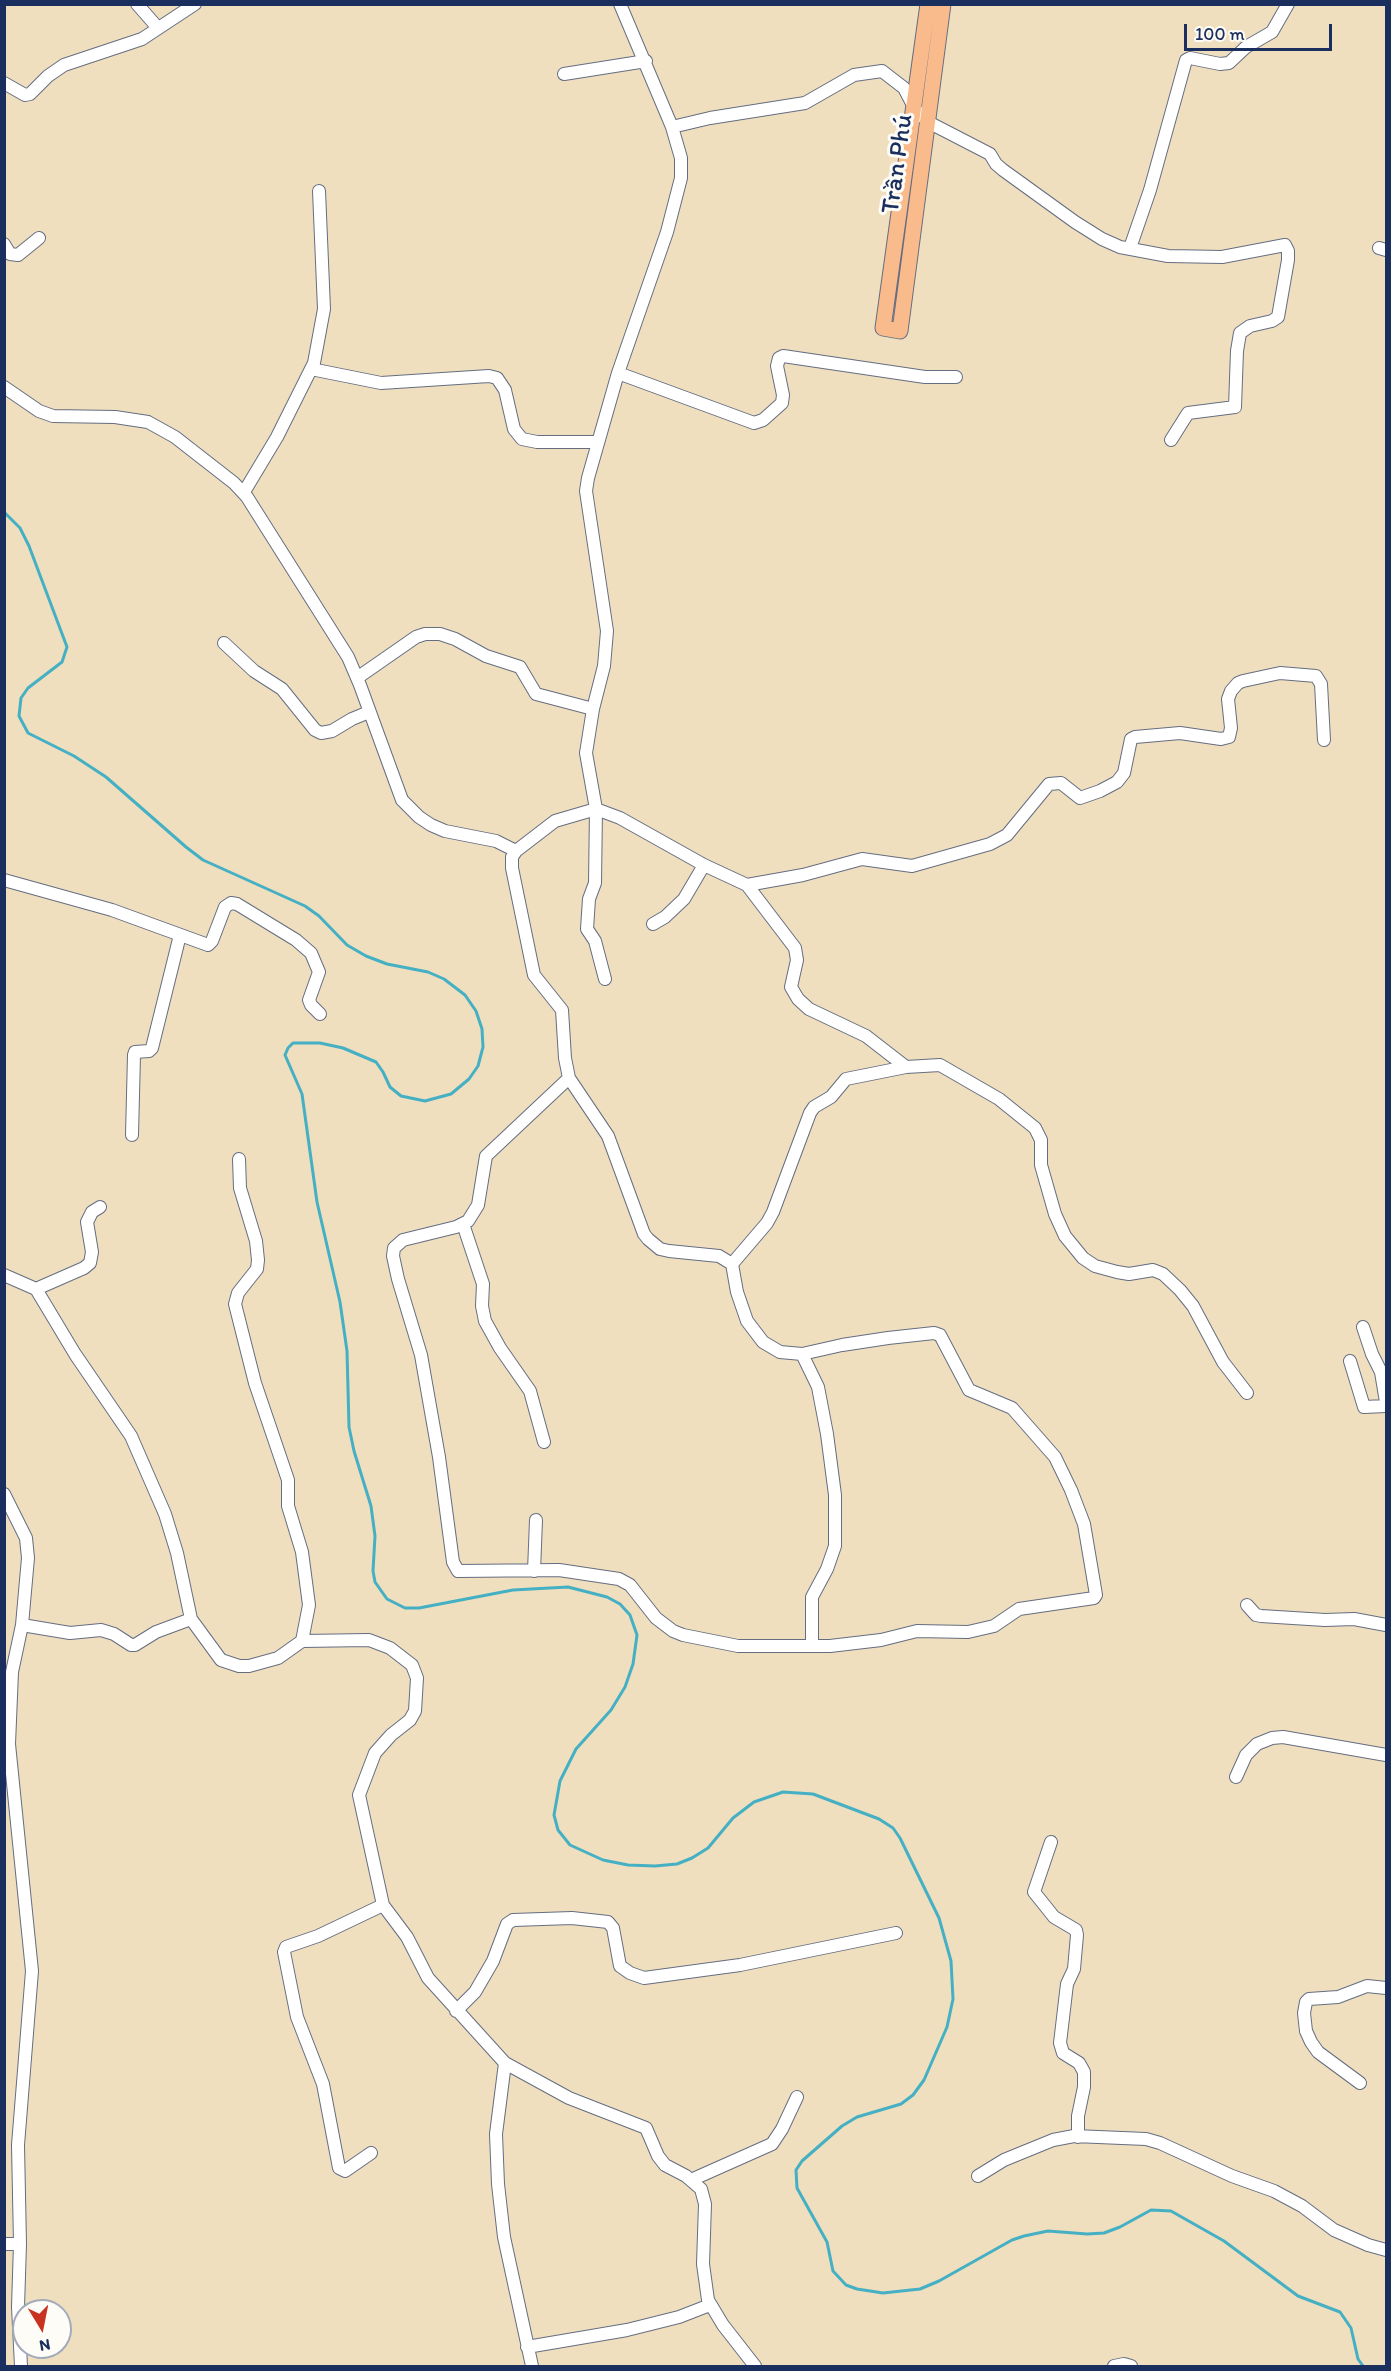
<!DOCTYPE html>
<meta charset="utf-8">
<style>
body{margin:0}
#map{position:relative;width:1391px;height:2371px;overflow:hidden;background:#efdfbf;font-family:Itim,sans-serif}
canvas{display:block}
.frame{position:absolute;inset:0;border:6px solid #1b2f5e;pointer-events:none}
.north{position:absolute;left:12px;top:2299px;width:60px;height:60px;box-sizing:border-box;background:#fdfcf7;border:2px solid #a3aaba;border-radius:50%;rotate:170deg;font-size:16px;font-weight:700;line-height:24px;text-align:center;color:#1b2f5e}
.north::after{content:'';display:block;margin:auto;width:21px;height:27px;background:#c8321e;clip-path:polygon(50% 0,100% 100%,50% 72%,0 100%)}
.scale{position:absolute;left:1184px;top:24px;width:148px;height:27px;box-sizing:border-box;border:3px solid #1b2f5e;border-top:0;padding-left:8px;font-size:18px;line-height:21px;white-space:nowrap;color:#1b2f5e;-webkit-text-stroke:4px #fdfcf7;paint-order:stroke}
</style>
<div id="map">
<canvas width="1391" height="2371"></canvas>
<div class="frame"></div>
<div class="north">N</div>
<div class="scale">100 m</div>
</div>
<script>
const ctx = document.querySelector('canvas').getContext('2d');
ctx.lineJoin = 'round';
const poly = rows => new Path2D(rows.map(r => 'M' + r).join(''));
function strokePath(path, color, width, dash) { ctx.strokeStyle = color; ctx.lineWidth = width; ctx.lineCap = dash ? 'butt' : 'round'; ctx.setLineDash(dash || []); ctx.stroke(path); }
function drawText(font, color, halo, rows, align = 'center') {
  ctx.font = font + ' Itim,sans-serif'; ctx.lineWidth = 6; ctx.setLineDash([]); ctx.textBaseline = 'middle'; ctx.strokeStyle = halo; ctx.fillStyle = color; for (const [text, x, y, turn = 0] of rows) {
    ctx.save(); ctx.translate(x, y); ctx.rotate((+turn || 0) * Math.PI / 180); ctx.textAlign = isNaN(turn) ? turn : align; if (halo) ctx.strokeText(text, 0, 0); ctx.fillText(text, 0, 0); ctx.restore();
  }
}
strokePath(poly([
 [4,512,20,528,29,546,67,647,62,662,28,688,21,698,19,716,28,733,74,756,106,777,186,847,203,860,305,906,319,916,347,945,366,956,387,964,428,972,444,979,465,995,476,1011,482,1029,483,1047,478,1066,469,1079,451,1094,425,1101,401,1096,390,1087,383,1072,376,1062,343,1048,320,1043,293,1043,288,1048,285,1055,302,1094,317,1202,340,1302,347,1351,349,1427,354,1451,371,1506,375,1536,373,1571,375,1582,387,1599,405,1608,419,1608,513,1590,568,1587,607,1597,620,1604,630,1615,637,1635,633,1664,625,1687,611,1710,576,1749,560,1781,554,1815,558,1830,570,1845,603,1860,628,1865,655,1866,677,1864,692,1858,708,1848,733,1818,754,1802,783,1792,813,1794,879,1819,893,1828,900,1838,939,1918,951,1961,953,1999,947,2027,924,2080,913,2095,901,2104,857,2117,842,2126,802,2161,796,2170,797,2188,827,2242,833,2271,846,2285,857,2289,883,2293,920,2289,939,2281,1012,2240,1024,2236,1048,2231,1087,2234,1104,2233,1120,2227,1151,2210,1171,2211,1224,2241,1298,2296,1340,2312,1351,2328,1358,2359,1363,2366]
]), '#45b0c3', 3);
const minor = poly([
 [137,4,158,28],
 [564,74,646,61],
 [4,83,25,95,30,94,48,76,64,65,142,39,195,4],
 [672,127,710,118,805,103,854,75,882,71,904,88,915,109,928,122,990,154,996,164,1003,170,1075,222,1102,239,1120,247,1168,256,1222,257,1285,245,1288,251,1288,260,1278,317,1272,321,1250,326,1240,333,1237,351,1235,407,1188,413,1171,440],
 [4,244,10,254,18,255,39,238],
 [1130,248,1150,190,1186,60,1190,58,1220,64,1229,63,1246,47,1272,32,1288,4],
 [1379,248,1386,250],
 [311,369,381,383,489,376,497,378,505,390,514,429,522,439,537,442,598,442],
 [618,373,754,423,763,420,782,403,783,395,777,366,779,358,783,356,925,377,956,377],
 [4,387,39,411,53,416,115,417,148,422,175,437,234,483,247,497,348,657,360,685,402,800,419,817,431,825,445,831,496,841,516,851],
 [244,492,277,437,314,363,324,309,319,191],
 [224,643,254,671,282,689,315,730,321,733,332,731,352,719,369,712],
 [357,678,416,637,425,634,440,634,455,639,486,656,520,667,536,694,593,709],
 [4,880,112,910,208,945,212,941,225,907,231,903,237,904,296,940,311,953,319,972,309,1000,311,1005,320,1014],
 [747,885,803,875,862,859,912,866,990,844,1007,835,1049,784,1061,783,1080,798,1100,791,1117,782,1124,773,1131,739,1135,737,1180,733,1221,739,1229,737,1231,728,1228,699,1231,691,1238,683,1243,681,1280,673,1316,676,1321,684,1324,740],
 [653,924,665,917,684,899,704,865],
 [605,979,595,941,587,929,589,899,595,883,596,809,620,818,704,865,747,885,795,948,797,960,791,987,798,999,809,1009,866,1036,906,1067],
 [569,1078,486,1156,478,1205,468,1221,456,1227,403,1240,394,1248,393,1256,398,1279,421,1355,439,1457,453,1562,458,1571,559,1570,619,1579,630,1585,656,1618,673,1631,683,1635,738,1646,830,1646,881,1640,917,1631,968,1632,994,1626,1019,1609,1094,1598,1096,1595,1094,1583,1084,1524,1071,1490,1055,1457,1012,1408,969,1390,940,1335,934,1333,888,1338,842,1345,802,1354,780,1352,763,1342,747,1321,737,1292,732,1264,719,1256,669,1251,660,1249,648,1239,644,1234,608,1136,569,1078,565,1058,562,1010,534,975,512,868,512,857,516,851,555,821,596,809,586,753,593,709,604,666,607,631,586,491,588,478,618,373,667,232,681,178,681,158,672,127,620,4],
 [132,1135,134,1055,135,1052,149,1051,152,1048,180,935],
 [239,1159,240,1188,256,1241,258,1260,257,1269,238,1293,235,1304,255,1383,288,1480,288,1506,302,1552,309,1605,302,1641],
 [463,1224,483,1284,482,1306,485,1321,500,1348,530,1391,544,1442],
 [732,1264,767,1223,773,1212,810,1113,814,1107,831,1097,846,1079,906,1067,940,1065,999,1099,1035,1128,1041,1140,1041,1165,1055,1214,1065,1236,1083,1258,1095,1266,1117,1272,1129,1274,1153,1270,1163,1274,1180,1290,1193,1306,1223,1362,1247,1393],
 [4,1275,36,1289,75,1354,131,1436,165,1514,177,1553,191,1619,221,1660,239,1666,249,1666,278,1658,302,1641,369,1640,390,1648,412,1665,417,1678,415,1711,410,1720,391,1735,375,1753,359,1795,383,1905,407,1937,428,1978,505,2063,569,2098,646,2128,658,2156,665,2165,686,2176,701,2189,705,2204,703,2264,708,2300,723,2325,755,2366],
 [36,1289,84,1268,90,1263,92,1252,87,1222,92,1212,100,1207],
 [1363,1327,1372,1354,1381,1372,1386,1402],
 [802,1354,818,1387,827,1434,835,1495,835,1546,827,1569,812,1597,812,1646],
 [1350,1361,1364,1407,1386,1406],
 [4,1494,26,1538,28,1558,22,1625,12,1672,9,1744,32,1971,18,2145,20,2244,18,2307,21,2366],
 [534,1571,536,1520],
 [1247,1605,1256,1615,1261,1616,1325,1620,1354,1619,1386,1625],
 [22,1625,70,1633,101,1630,114,1634,131,1645,135,1645,156,1632,191,1619],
 [1236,1777,1246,1755,1257,1744,1272,1738,1283,1737,1386,1755],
 [1051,1842,1034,1892,1054,1917,1076,1930,1077,1935,1074,1969,1067,1984,1060,2043,1063,2053,1079,2063,1084,2072,1084,2087,1078,2116,1078,2137],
 [456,2011,475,1992,493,1961,507,1924,513,1920,572,1918,608,1922,613,1928,620,1966,630,1973,644,1978,740,1965,896,1933],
 [505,2063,496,2134,498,2184,504,2237,532,2366],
 [1360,2083,1318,2052,1311,2042,1306,2031,1304,2013,1306,2002,1309,1999,1338,1997,1367,1986,1386,1988],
 [371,2153,345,2171,339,2168,323,2084,297,2017,284,1952,286,1947,318,1936,383,1905],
 [978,2176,1004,2160,1053,2140,1074,2136,1146,2139,1160,2143,1232,2176,1274,2191,1302,2206,1334,2230,1368,2245,1386,2250],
 [691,2180,772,2144,782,2129,797,2097],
 [4,2244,20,2244],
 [527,2347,627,2330,679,2317,710,2305],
 [1114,2366,1124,2364,1131,2366]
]);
const major = poly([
 [928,4,883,328,900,331,943,4]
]);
strokePath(minor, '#656d80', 14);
strokePath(major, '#656d80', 17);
strokePath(minor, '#fff', 12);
strokePath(major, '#fabb8c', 15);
drawText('26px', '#1b2f5e', '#fdfcf7', [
 ["Trần Phú",898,164,-82]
]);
</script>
